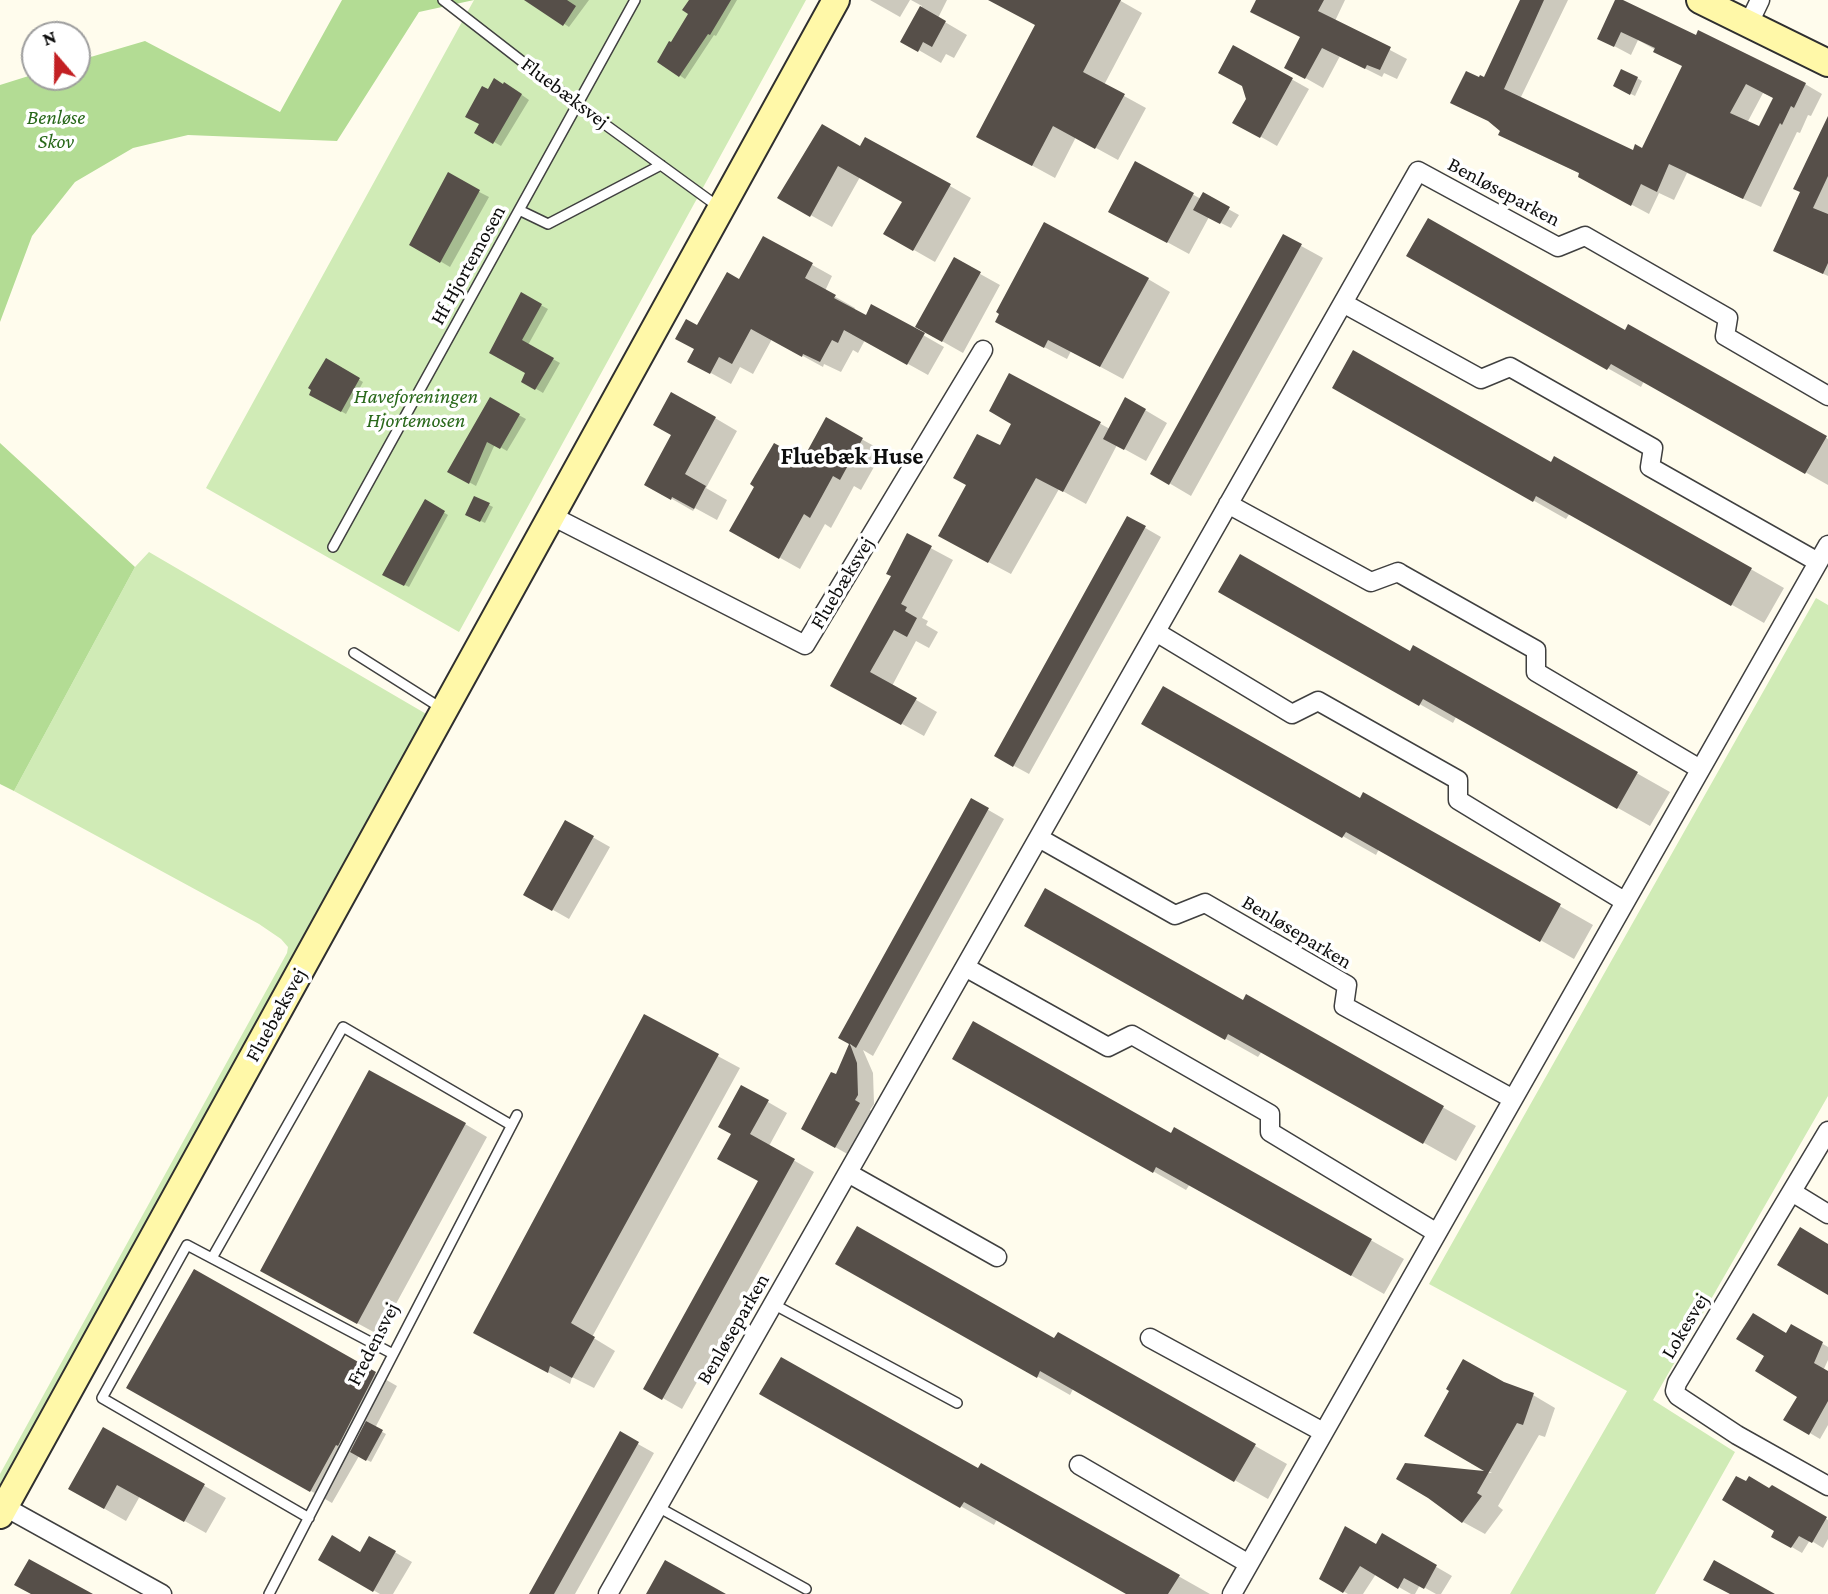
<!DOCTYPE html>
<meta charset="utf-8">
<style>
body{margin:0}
#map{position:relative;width:1828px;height:1594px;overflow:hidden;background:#fffced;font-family:"Crimson Pro",serif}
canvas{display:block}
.north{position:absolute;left:21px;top:21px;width:70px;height:70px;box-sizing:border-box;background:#fff;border:2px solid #9e9e9e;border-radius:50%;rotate:340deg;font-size:19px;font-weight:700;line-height:28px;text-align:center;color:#0d0d0d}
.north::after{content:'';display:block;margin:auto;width:24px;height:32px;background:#c32023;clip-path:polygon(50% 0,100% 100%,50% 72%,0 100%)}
</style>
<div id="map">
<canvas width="1828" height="1594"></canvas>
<div class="north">N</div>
</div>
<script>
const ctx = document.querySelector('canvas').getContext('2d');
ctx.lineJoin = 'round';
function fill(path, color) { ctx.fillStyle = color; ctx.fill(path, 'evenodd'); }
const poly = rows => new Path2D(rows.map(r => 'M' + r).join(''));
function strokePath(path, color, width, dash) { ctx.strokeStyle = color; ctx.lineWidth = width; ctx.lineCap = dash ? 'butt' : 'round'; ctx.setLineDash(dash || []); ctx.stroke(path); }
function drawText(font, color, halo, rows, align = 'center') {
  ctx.font = font + ' "Crimson Pro",serif'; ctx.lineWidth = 7; ctx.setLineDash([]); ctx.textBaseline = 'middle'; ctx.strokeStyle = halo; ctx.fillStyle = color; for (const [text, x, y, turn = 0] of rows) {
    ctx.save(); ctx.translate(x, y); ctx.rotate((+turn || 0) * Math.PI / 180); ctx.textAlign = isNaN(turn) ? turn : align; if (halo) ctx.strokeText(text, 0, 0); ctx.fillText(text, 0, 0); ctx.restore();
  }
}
fill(poly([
 [474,0,806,0,459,632,206,488],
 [149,552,428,715,0,1487,0,1474,287,953,288,947,281,939,259,924,14,791,135,567],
 [1816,598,1828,605,1828,1096,1653,1400,1735,1452,1655,1594,1510,1594,1627,1391,1429,1284]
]), '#d0ebb6');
fill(poly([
 [342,0,474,0,419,12,337,141,188,135,133,148,75,182,32,236,0,322,0,85,35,74,35,77,77,77,77,61,145,41,280,112],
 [0,443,135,567,14,791,0,784]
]), '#b3dc94');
fill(poly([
 [550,0,589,0,569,27,543,10],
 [709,0,737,0,716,36,714,35,685,79,659,61],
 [870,0,910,0,900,17],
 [911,0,947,0,938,18,967,35,954,58,946,54,941,63,903,41,922,6],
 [990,0,1119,0,1142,13,1104,85,1146,108,1118,160,1076,137,1055,178,1000,148,1037,25],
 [1258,0,1345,0,1335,21,1407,59,1397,79,1384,73,1382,77,1340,56,1323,88,1286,67,1302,37],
 [1521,0,1568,0,1520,99,1633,152,1642,150,1684,66,1638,40,1631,55,1599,38,1617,0,1805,84,1822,94,1811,116,1808,115,1800,133,1797,132,1761,207,1687,173,1674,200,1659,193,1649,214,1597,186,1581,174,1517,144,1495,124,1453,103,1485,79],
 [1763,93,1775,98,1760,129,1747,123],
 [1234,47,1309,89,1277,146,1235,122,1247,99],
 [1637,78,1642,81,1635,96,1619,88],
 [512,88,529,100,501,146,477,132],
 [1828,121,1828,276,1791,259,1802,192],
 [861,148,950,186,971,198,935,262,886,234,904,201,860,177,832,227,780,198],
 [1136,163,1201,199,1203,195,1239,215,1231,228,1209,217,1189,254,1132,223],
 [448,176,489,197,450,267,411,244],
 [1283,236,1323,258,1191,496,1152,473],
 [764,238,832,276,825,291,855,308,854,311,866,317,872,306,944,347,928,375,865,340,858,353,853,350,841,372,824,364,823,367,772,339,753,374,740,367,731,384,689,361,696,348,698,328,739,281],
 [1409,256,1626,332,1629,326,1828,439,1828,485,1644,381,1641,387],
 [955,260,1000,285,963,353,917,327],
 [1148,279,1170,292,1123,379,1071,351,1067,359,1019,334],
 [522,295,548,309,528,345,560,363,543,393,523,381,528,372,492,352],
 [326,360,363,382,346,414,311,394],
 [1010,375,1110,429,1145,410,1167,423,1146,461,1117,445,1086,504,1059,489,1011,574,962,548,1001,447,1013,423],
 [1334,387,1552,464,1555,458,1784,588,1764,623,1570,513,1566,519],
 [491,400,526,419,507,451,495,444,476,486,449,471],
 [715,418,737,431,706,488,727,500,717,520,695,508,693,511,646,484],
 [827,420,883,451,861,490,854,486,831,528,825,524,800,569,732,531,803,461],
 [475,498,493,507,485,523,467,514],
 [425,501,448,515,409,587,384,575],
 [1128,518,1161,537,1029,774,996,756],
 [908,536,953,560,922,618,928,621,926,625,938,632,929,648,916,641,892,686,937,712,924,736,832,685,893,576],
 [1220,591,1411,653,1414,647,1670,792,1650,826,1456,717,1453,723],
 [1144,723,1361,800,1364,795,1593,925,1574,959,1379,849,1376,855],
 [971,800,1004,819,873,1056,863,1050,873,1073,874,1104,870,1110,875,1113,851,1156,803,1129,836,1077],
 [566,822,610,847,569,919,525,894],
 [1026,926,1243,1003,1247,997,1476,1126,1456,1161,1262,1051,1258,1057],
 [645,1017,740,1068,592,1337,615,1351,594,1388,572,1377,570,1384,497,1345],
 [954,1058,1171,1135,1175,1129,1404,1259,1384,1294,1190,1184,1186,1190],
 [742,1087,787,1113,769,1146,814,1172,682,1409,645,1388,760,1181,734,1134],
 [465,1124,487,1137,379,1335,284,1283],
 [838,1263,1055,1340,1058,1334,1287,1464,1268,1499,1073,1389,1070,1395],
 [195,1271,397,1386,375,1428,386,1434,371,1462,359,1456,332,1503,129,1387],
 [1792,1326,1828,1347,1828,1360,1823,1371,1828,1373,1828,1425,1820,1439,1786,1419,1799,1396,1787,1335],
 [1503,1384,1533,1395,1555,1408,1545,1437,1539,1435,1498,1506,1503,1510,1485,1534,1463,1522,1432,1498,1406,1464,1492,1473,1426,1435,1452,1390],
 [762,1394,979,1471,982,1465,1210,1594,1129,1594,997,1519,994,1525],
 [103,1429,226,1498,206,1533,140,1496,126,1521,70,1489],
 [620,1434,654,1453,575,1594,531,1594],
 [1772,1487,1828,1520,1828,1539,1823,1548,1810,1540,1802,1553,1773,1536,1777,1531,1770,1491],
 [1383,1536,1452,1576,1441,1594,1436,1594,1420,1585,1415,1594,1411,1594,1376,1574,1363,1594,1348,1594,1321,1578,1376,1546],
 [370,1538,412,1562,393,1594,380,1594,320,1560,361,1554]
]), '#0003');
fill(poly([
 [524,0,567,0,576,6,563,26],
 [689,0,731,0,710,35,708,34,679,77,657,62,669,41,671,42,688,14,682,10],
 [988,0,1121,0,1083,72,1125,94,1095,149,1053,126,1032,166,976,137,1035,25],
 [1256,0,1324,0,1318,11,1391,47,1380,70,1367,65,1365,69,1322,48,1305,79,1284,68,1300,37,1250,12],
 [1520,0,1544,0,1504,89,1633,150,1635,144,1642,148,1682,66,1653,52,1655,48,1621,32,1614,47,1597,39,1615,0,1623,0,1696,35,1698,30,1806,83,1794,108,1791,106,1782,125,1780,123,1743,199,1669,164,1657,192,1641,184,1631,206,1578,177,1579,173,1498,135,1500,131,1488,121,1450,103,1466,71,1479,77,1480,75,1484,77],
 [1746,84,1773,98,1759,126,1730,113],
 [920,6,946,21,932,47,923,42,918,52,900,42],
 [1233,45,1293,78,1260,138,1232,123,1246,99,1242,86,1218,73],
 [1621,69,1638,77,1630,95,1613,86],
 [494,78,503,84,504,82,522,94,493,144,474,133,479,124,465,117,482,86,488,89],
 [1828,116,1828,176,1813,208,1828,214,1828,263,1823,274,1773,251,1800,192,1793,189],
 [822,124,860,146,865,137,951,184,913,251,883,234,902,202,838,166,810,217,777,198],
 [1135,161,1194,193,1167,243,1108,212],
 [448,172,480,190,440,263,409,245],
 [1203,192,1230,207,1220,224,1193,210],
 [1428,218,1625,330,1628,324,1827,436,1805,474,1611,364,1607,370,1406,256],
 [1044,222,1149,278,1100,367,1048,340,1044,348,995,322,999,314,996,312],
 [1283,234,1302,244,1169,485,1150,474],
 [763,236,813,263,805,278,836,295,834,298,866,315,871,304,925,333,907,365,844,330,838,343,832,340,820,362,803,354,802,357,751,329,732,364,719,357,710,374,687,362,694,349,675,339,686,319,697,325,727,272,739,279],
 [954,257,981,272,942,342,915,327],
 [521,292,542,304,522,340,554,358,535,390,521,382,525,373,489,353],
 [1353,350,1551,462,1554,456,1752,568,1731,606,1536,496,1533,502,1332,388],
 [326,358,360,378,341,412,309,395,311,390,308,388],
 [1009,373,1101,422,1063,492,1036,478,988,563,938,536,966,485,953,478,977,434,1000,445,1011,424,989,411],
 [671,392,716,417,685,474,706,486,694,509,672,497,671,500,644,485,671,435,653,425],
 [490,397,520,414,500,449,487,442,469,484,447,472],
 [1125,397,1146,409,1124,450,1103,439],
 [826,417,863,438,840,480,833,476,810,518,804,514,779,559,729,531,754,487,750,484,774,443,803,459],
 [474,496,490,503,480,522,465,515],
 [425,499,445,511,404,586,382,575],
 [1127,516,1146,526,1013,767,994,756],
 [907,533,932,546,901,604,907,607,905,611,917,618,907,637,894,630,870,672,917,698,901,725,830,686,891,576,886,574],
 [1240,554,1410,651,1413,645,1638,772,1617,809,1423,699,1419,706,1218,592],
 [1163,686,1360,798,1363,792,1561,904,1540,942,1346,832,1342,838,1141,724],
 [971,798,989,808,856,1048,850,1044,857,1063,858,1095,855,1100,860,1103,835,1148,801,1129,831,1072,836,1074,849,1044,838,1038],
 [565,820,594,836,552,911,523,895],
 [1045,888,1243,1000,1246,994,1444,1106,1423,1144,1228,1034,1225,1040,1024,926],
 [644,1014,719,1054,571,1323,595,1337,572,1378,550,1366,548,1373,473,1333],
 [973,1021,1171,1133,1174,1127,1372,1239,1351,1276,1156,1167,1153,1173,952,1059],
 [369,1070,466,1123,357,1324,260,1271],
 [741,1085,769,1100,750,1134,795,1159,662,1400,643,1389,758,1181,717,1159,731,1134,718,1127],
 [857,1226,1054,1338,1058,1332,1256,1444,1234,1482,1040,1371,1037,1378,835,1264],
 [1800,1227,1828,1244,1828,1295,1777,1265],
 [194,1269,376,1372,338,1446,336,1445,310,1492,126,1388],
 [1753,1313,1786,1333,1791,1324,1823,1342,1814,1363,1828,1371,1828,1401,1809,1435,1783,1420,1797,1397,1755,1371,1764,1356,1736,1339],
 [781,1357,978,1468,981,1463,1180,1575,1168,1594,1126,1594,964,1502,960,1508,759,1394],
 [1463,1359,1504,1382,1534,1393,1523,1425,1517,1423,1477,1493,1482,1496,1462,1523,1428,1498,1396,1479,1405,1463,1484,1471,1424,1436,1449,1391,1446,1389],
 [366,1421,383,1430,366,1461,350,1452],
 [103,1427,205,1484,184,1522,117,1485,104,1509,68,1489],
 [620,1431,639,1442,554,1594,529,1594],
 [1736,1476,1746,1481,1749,1476,1769,1488,1772,1485,1827,1517,1812,1543,1799,1536,1791,1548,1771,1537,1774,1531,1722,1500],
 [1345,1526,1376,1544,1382,1533,1437,1565,1424,1589,1404,1578,1398,1589,1360,1566,1343,1593,1319,1579],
 [332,1535,360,1552,369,1536,396,1551,373,1592,318,1560],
 [29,1559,93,1594,31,1594,14,1585],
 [665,1560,726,1594,646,1594],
 [1714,1560,1775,1594,1730,1594,1703,1580]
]), '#564f49');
const lane = poly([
 [443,0,577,104,720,208],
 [519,210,548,224,661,165],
 [333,547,635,0],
 [354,653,441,708],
 [212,1258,343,1027,511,1125],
 [773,1304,957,1403],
 [658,1507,806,1589],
 [309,1518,102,1398,187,1245,393,1354],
 [269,1594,517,1115]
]);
const street = poly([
 [1749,23,1760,0],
 [1343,303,1481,379,1510,367,1653,448,1650,467,1818,562],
 [1228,504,1371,582,1398,572,1401,574,1536,650,1536,672,1700,769],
 [552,516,805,645,983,350],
 [1156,632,1292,714,1318,701,1458,780,1458,800,1624,901],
 [1039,838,1175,915,1205,903,1347,985,1344,1006,1513,1099],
 [965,967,1108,1047,1132,1035,1270,1114,1270,1132,1437,1233],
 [1828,1131,1677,1383,1675,1391,1678,1396,1737,1435,1828,1486],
 [848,1173,997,1257],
 [1792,1192,1828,1214],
 [1150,1338,1323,1432],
 [1079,1465,1249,1564],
 [5,1507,162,1594],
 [608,1594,1418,171,1558,247,1585,236,1728,318,1725,336,1828,396],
 [1232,1594,1828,545]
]);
const secondary = poly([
 [1700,0,1828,63],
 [0,1515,836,0]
]);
strokePath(lane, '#404040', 12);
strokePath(street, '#404040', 21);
strokePath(secondary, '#2f2f2f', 30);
strokePath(lane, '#fff', 9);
strokePath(street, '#fff', 18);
strokePath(secondary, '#fff8a8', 26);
drawText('21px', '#0d0d0d', '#fff', [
 ["Fluebæksvej",565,93,37],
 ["Benløseparken",1504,192,28],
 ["Hf Hjortemosen",468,265,-61],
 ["Fluebæksvej",842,583,-59],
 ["Benløseparken",1297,932,31],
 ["Fluebæksvej",276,1015,-61],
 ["Lokesvej",1685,1326,-59],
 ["Benløseparken",733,1329,-60],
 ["Fredensvej",373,1344,-63]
]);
drawText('italic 21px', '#29681b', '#fff', [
 ["Benløse",56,118],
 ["Skov",56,142],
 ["Haveforeningen",416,397],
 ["Hjortemosen",416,421]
]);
drawText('bold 24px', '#0d0d0d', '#fff', [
 ["Fluebæk Huse",852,457]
]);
</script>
